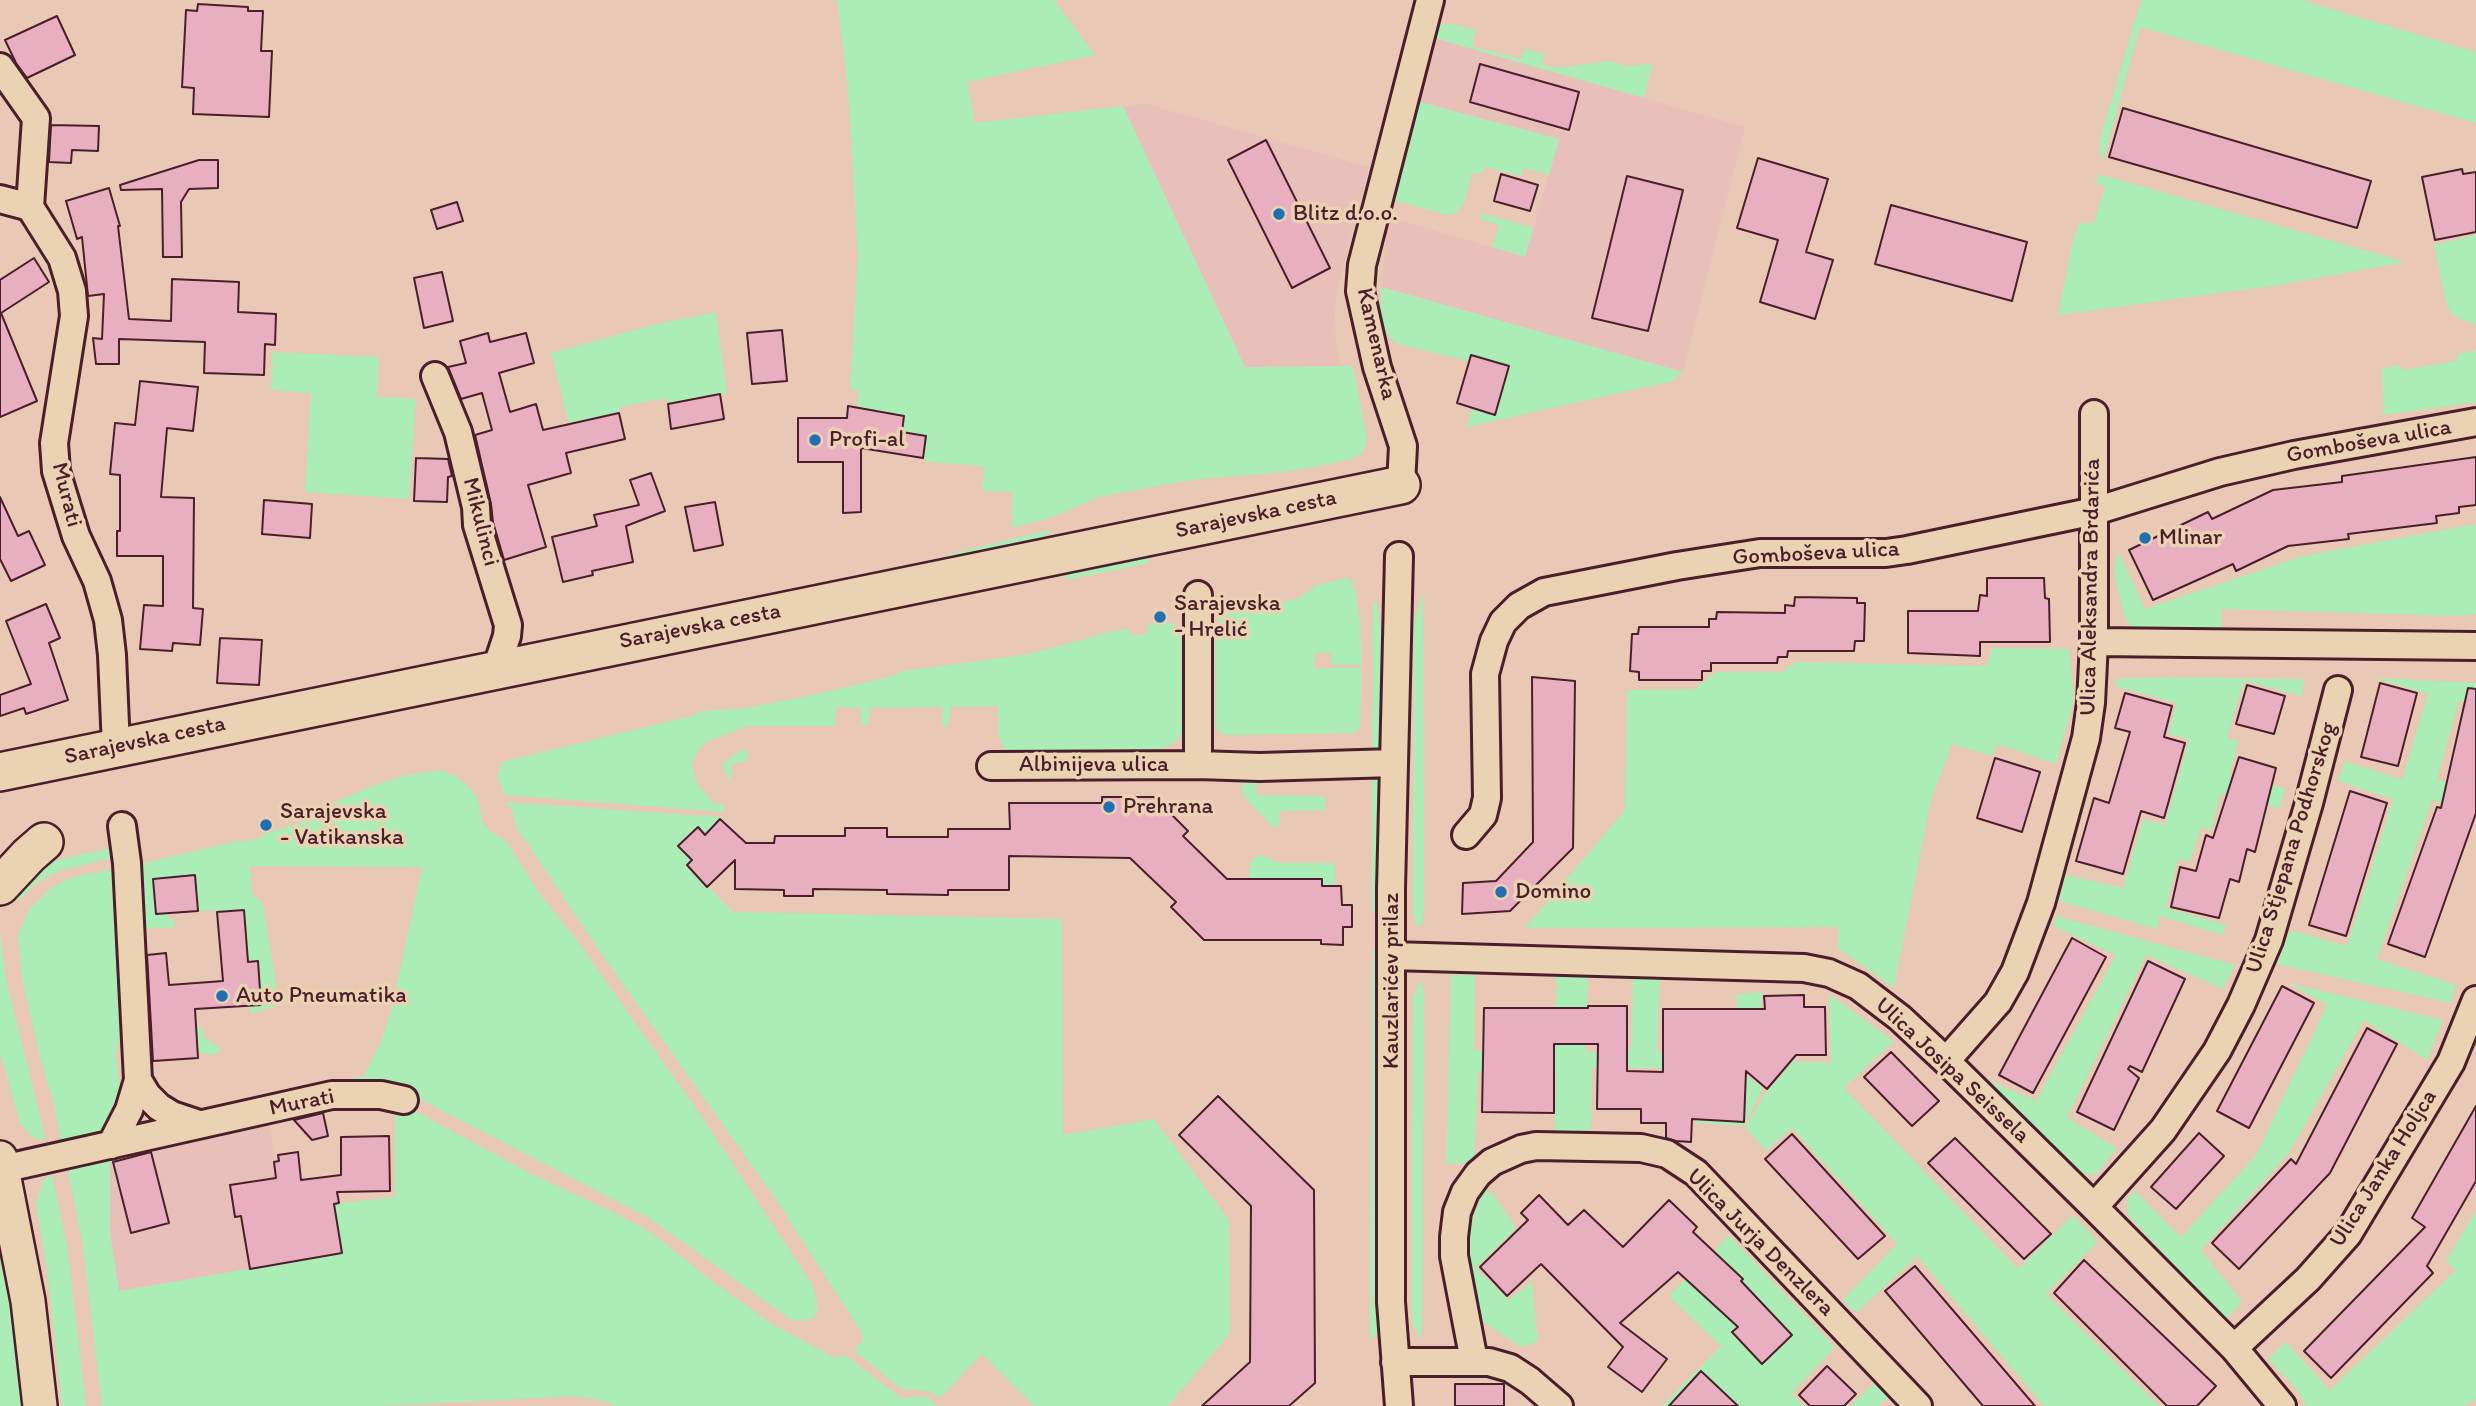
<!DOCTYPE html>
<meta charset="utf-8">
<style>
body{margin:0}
canvas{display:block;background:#e9c8b6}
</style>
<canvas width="2476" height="1406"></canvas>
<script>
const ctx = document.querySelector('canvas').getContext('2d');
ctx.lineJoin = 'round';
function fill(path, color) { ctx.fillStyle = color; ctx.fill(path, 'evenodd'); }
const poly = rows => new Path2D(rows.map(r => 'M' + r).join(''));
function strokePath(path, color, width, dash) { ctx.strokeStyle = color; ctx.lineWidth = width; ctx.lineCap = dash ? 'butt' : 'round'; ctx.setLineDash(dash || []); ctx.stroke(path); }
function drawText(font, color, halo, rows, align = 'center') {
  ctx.font = font + ' Itim,sans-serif'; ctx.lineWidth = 7; ctx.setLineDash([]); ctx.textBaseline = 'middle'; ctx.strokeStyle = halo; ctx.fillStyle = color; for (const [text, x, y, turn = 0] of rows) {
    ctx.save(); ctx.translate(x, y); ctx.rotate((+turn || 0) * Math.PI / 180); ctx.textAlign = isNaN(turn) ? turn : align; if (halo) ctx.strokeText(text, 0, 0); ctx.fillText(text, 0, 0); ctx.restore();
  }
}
fill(poly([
 [1434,38,1745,127,1683,372,1381,287,1388,217,1525,257,1559,139,1416,101],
 [1143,103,1369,167,1336,297,1334,332,1341,366,1245,367,1123,106],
 [270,1121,280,1211,331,1204,342,1253,118,1291,110,1233,110,1163]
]), '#e9c0b9');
fill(poly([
 [837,0,1054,0,1095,55,967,82,975,123,1123,106,1245,367,1353,366,1367,438,1363,452,1354,458,1321,466,1282,472,1191,480,1099,497,1053,517,1012,528,1012,492,982,491,984,466,928,462,923,458,926,436,902,432,903,416,857,408,859,390,850,389,858,255,848,88],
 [2141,0,2301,0,2476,52,2476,123,2140,27,2103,161,2100,153,2100,139],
 [1442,24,1451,24,1476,30,1472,46,1521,59,1524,49,1545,54,1542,64,1556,68,1612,61,1624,66,1653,64,1644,98,1434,38,1438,26],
 [1416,101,1559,139,1549,175,1524,168,1521,176,1485,167,1483,173,1472,174,1464,203,1457,212,1453,214,1447,215,1392,200],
 [2099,174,2405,262,2285,284,2058,315,2072,244,2079,223,2094,223,2105,187,2095,183],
 [1482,213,1533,228,1525,257,1492,247,1499,225,1480,219],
 [2476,235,2476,325,2475,325,2458,318,2450,311,2446,302,2434,245],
 [1381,287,1683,372,1673,381,1467,427,1472,408,1494,415,1509,366,1471,355,1469,361,1397,344,1389,337,1381,321],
 [716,312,727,393,668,404,667,398,620,407,619,413,569,424,551,353,653,325],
 [2476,350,2476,402,2384,415,2382,368,2400,365,2403,370,2457,361,2458,354],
 [272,352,379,357,377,397,416,399,409,499,305,492,311,393,271,390],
 [2476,524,2476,614,2456,616,2221,609,2222,633,2133,629,2124,615,2115,577,2115,563,2119,552,2145,609,2303,556],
 [1048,530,1052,532,1027,544,972,558,942,560,947,555],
 [1148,549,1149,563,1066,580,1066,570],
 [1347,578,1349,578,1355,590,1360,620,1362,665,1331,665,1332,653,1315,653,1314,668,1362,668,1360,729,1353,733,1226,735,1218,732,1216,728,1215,629,1220,615,1227,608,1238,604,1266,605,1297,599,1317,585],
 [1423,592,1424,875,1423,923,1417,928,1413,911,1414,622],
 [1377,601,1381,630,1380,749,1372,749,1373,604],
 [1165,622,1176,625,1181,631,1182,730,1176,742,1161,749,1056,750,1056,755,1012,754,1003,748,1001,741,998,732,998,706,950,707,950,723,946,727,942,724,942,707,870,708,869,724,866,726,861,723,861,708,836,707,835,726,747,726,706,742,699,749,692,764,696,782,714,804,724,804,724,812,505,795,497,776,502,762,691,716,702,711,745,708,805,697,884,678,904,671,1030,654,1109,632,1129,629,1131,636,1148,633,1147,625],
 [1992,648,2069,649,2074,700,2056,764,1997,744,1992,756,1952,744,1930,804,1894,988,1838,948,1838,927,1525,928,1625,810,1627,690,1694,689,1716,672,1782,672,1796,662,1986,666],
 [2168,677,2304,679,2302,696,2244,681,2227,738,2239,741,2229,775,2285,788,2280,808,2220,794,2211,831,2201,827,2190,861,2178,860,2166,908,2226,925,2223,935,2160,916,2157,929,2059,901,2066,875,2123,888,2143,819,2165,825,2189,739,2168,734,2177,703,2115,686,2116,679],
 [2374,678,2476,683,2476,703,2459,701,2437,779,2476,792,2476,811,2432,800,2377,959,2456,985,2451,1003,2277,964,2290,930,2347,946,2393,799,2338,781,2345,761,2402,780,2428,694],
 [744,749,748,752,747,762,732,763,731,779,729,780,723,767,724,762],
 [440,770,456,776,473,791,479,803,482,822,489,830,506,841,540,894,576,939,706,1123,813,1286,818,1308,814,1319,793,1321,649,1218,416,1097,295,1093,288,1091,364,1076,381,1041,391,1012,422,867,250,866,252,895,261,901,263,906,275,977,276,1006,250,1014,250,1005,261,1004,258,962,248,962,244,910,198,911,195,875,154,878,170,919,174,919,175,927,144,929,138,922,136,865,241,840,242,842,263,837,263,834,301,823,304,820,303,817,367,788,402,776],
 [1372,773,1380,773,1380,917,1372,911],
 [1247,778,1256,780,1257,795,1325,796,1325,810,1280,811,1279,826,1274,828,1243,796,1242,784],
 [503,802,721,817,705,835,698,827,678,846,692,860,687,865,733,912,1062,919,1063,1135,1154,1119,1229,1220,1230,1333,1168,1406,1034,1406,982,1354,940,1398,928,1391,901,1389,856,1352,856,1346,863,1341,862,1333,773,1195,605,959,517,828,511,807],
 [113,848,115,857,59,871,36,883,20,899,1,902,41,866,64,858],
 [1258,854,1280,863,1335,863,1335,886,1322,886,1322,879,1249,879,1250,863],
 [116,868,126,1013,116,1053,118,1076,122,1093,111,1128,98,1136,61,1144,54,1104,40,1057,22,978,18,935,30,908,51,888,73,877],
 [2056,916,2235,965,2223,989,2146,955,2067,1118,2117,1148,2097,1173,2090,1175,2079,1172,1974,1074,2036,1101,2116,955,2053,926],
 [0,932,6,979,42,1124,45,1142,31,1136,20,1123,0,1052],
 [1376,945,1380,945,1379,1325,1377,1334,1370,1340,1372,980,1373,949],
 [1451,975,1475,975,1474,1050,1554,1050,1557,976,1588,976,1586,1052,1631,1049,1633,975,1660,976,1657,1052,1735,1051,1737,994,1762,992,1759,1044,1731,1063,1763,1088,1744,1126,1697,1123,1697,1094,1685,1068,1592,1068,1591,1130,1555,1132,1556,1071,1478,1072,1474,1162,1446,1164],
 [1421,979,1424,989,1422,1331,1420,1339,1412,1322,1412,1163,1413,997],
 [2288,983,2443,1020,2427,1060,2364,1020,2289,1153,2201,1250,2242,1302,2225,1320,2128,1215,2127,1198,2135,1191,2181,1237,2256,1155,2327,1005],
 [1829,994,1894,1041,1844,1088,2018,1269,2073,1215,2098,1242,2046,1294,2159,1406,2044,1406,1917,1256,1856,1313,1843,1300,1897,1244,1792,1128,1766,1151,1745,1128,1764,1095,1793,1061,1831,1063],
 [196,1025,202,1028,204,1037,220,1048,218,1053,211,1055,198,1052],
 [359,1106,411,1109,528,1172,619,1215,653,1234,712,1281,772,1324,835,1358,843,1355,848,1357,901,1398,923,1396,929,1398,936,1406,614,1406,605,1401,574,1396,382,1406,102,1406,83,1246,67,1166,185,1143,110,1163,110,1233,119,1291,342,1253,331,1204,395,1197,395,1110],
 [52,1174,67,1246,86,1406,62,1406,47,1268,36,1205,40,1189,44,1180],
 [1484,1190,1493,1194,1516,1228,1476,1268,1509,1300,1532,1281,1538,1341,1521,1347,1480,1320,1468,1244,1474,1215],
 [2476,1210,2476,1398,2466,1406,2306,1406,2297,1389,2268,1359,2285,1342,2330,1390,2456,1270,2446,1261],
 [1729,1235,1835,1347,1792,1393,1803,1406,1662,1406,1721,1346,1669,1296],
 [0,1238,11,1295,23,1406,0,1406],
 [1873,1384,1890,1395,1880,1406,1851,1406]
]), '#aaedb6');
const building = poly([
 [198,4,248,7,248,11,263,11,261,51,272,51,269,117,193,114,194,88,182,87,186,10,197,11,198,4],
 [57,16,75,55,27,78,16,63,5,40,57,16],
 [1480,64,1579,92,1569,130,1470,102,1480,64],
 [2123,108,2371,181,2357,228,2109,157,2123,108],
 [51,125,99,126,98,151,72,150,71,163,49,162,51,125],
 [1266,140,1330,268,1292,288,1228,160,1266,140],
 [1758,158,1828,179,1806,252,1833,260,1815,319,1760,302,1778,240,1737,228,1758,158],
 [199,160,218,160,218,188,189,189,181,202,182,257,163,257,162,189,121,190,120,185,199,160],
 [2462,169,2463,174,2476,172,2476,232,2435,240,2422,177,2462,169],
 [1501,174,1538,185,1530,211,1494,201,1501,174],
 [1627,176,1683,190,1648,331,1592,318,1627,176],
 [109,188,120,226,118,226,129,319,171,321,172,279,239,282,238,312,276,314,275,345,265,344,264,375,204,373,205,342,119,339,119,364,96,364,93,338,102,339,104,294,88,296,82,237,77,239,66,201,109,188],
 [457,202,463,221,437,229,431,210,457,202],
 [1891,205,2027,242,2012,301,1875,264,1891,205],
 [34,258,49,282,1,313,37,401,0,417,0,280,34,258],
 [442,272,453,321,424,328,414,278,442,272],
 [782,330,787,381,752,384,747,333,782,330],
 [488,333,490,342,526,333,534,363,499,373,510,412,536,404,543,430,619,413,625,439,566,453,571,473,528,485,546,547,504,560,493,522,491,504,475,435,492,430,482,393,461,399,448,367,466,363,460,341,488,333],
 [1471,355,1509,366,1495,415,1457,403,1471,355],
 [140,381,198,387,193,431,167,428,161,497,194,498,193,608,203,609,200,645,173,643,172,651,140,649,144,605,163,606,163,556,117,556,117,531,120,531,120,475,110,474,115,423,135,425,140,381],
 [720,394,724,419,671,429,668,404,720,394],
 [848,406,904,416,902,432,926,436,923,458,861,448,861,512,843,513,843,462,798,462,798,418,847,418,848,406],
 [2476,457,2476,505,2459,507,2459,513,2436,516,2437,523,2348,534,2349,539,2288,546,2236,571,2233,564,2153,600,2129,550,2208,512,2212,519,2273,490,2342,482,2342,476,2476,457],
 [416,458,448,459,452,476,448,477,447,502,414,501,416,458],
 [651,473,665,511,626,526,633,562,592,571,593,575,563,582,552,537,597,526,594,515,639,505,630,480,651,473],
 [0,497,18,536,29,531,45,565,11,581,0,559,0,497],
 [264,500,312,504,310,538,262,534,264,500],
 [715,502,723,545,694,551,685,507,715,502],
 [1987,578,2044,578,2045,598,2049,599,2050,642,1980,642,1980,656,1908,653,1908,611,1978,611,1980,595,1987,596,1987,578],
 [1795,597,1857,598,1857,603,1865,603,1864,641,1855,641,1854,651,1788,651,1787,657,1778,657,1777,663,1711,663,1711,671,1702,671,1702,680,1639,680,1639,672,1630,671,1632,634,1638,634,1639,627,1709,627,1709,619,1716,619,1717,612,1785,613,1785,605,1794,606,1795,597],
 [46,604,60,638,49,643,68,700,26,714,24,708,0,716,0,695,31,684,6,621,46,604],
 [220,638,262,640,259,685,217,683,220,638],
 [1532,677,1575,681,1573,848,1510,911,1462,914,1463,883,1496,881,1533,842,1532,677],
 [2380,683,2417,693,2398,766,2361,757,2380,683],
 [2247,685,2285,696,2274,734,2236,724,2247,685],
 [2468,688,2476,689,2476,813,2425,957,2388,944,2437,807,2441,808,2468,688],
 [2125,693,2172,706,2164,737,2185,743,2164,818,2141,811,2123,874,2076,861,2094,798,2109,803,2130,732,2115,728,2125,693],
 [2239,757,2276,768,2255,852,2247,849,2239,882,2230,879,2219,918,2171,907,2180,867,2196,871,2206,835,2213,838,2239,757],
 [1995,758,2040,772,2022,832,1977,818,1995,758],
 [2350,791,2387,803,2346,936,2309,925,2350,791],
 [1102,797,1154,797,1188,831,1183,836,1227,879,1322,879,1322,886,1341,886,1342,905,1352,905,1352,927,1343,927,1343,945,1321,944,1321,940,1204,940,1171,907,1176,902,1130,858,1009,856,1009,890,948,890,948,895,887,894,887,890,813,889,813,896,784,896,784,890,735,889,735,860,707,887,687,865,692,860,678,846,698,827,705,835,720,819,746,843,774,843,775,836,845,836,845,828,887,828,887,837,948,837,948,829,1010,829,1009,803,1102,803,1102,797],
 [195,875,198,911,156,914,153,879,195,875],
 [244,910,248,962,258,961,261,1005,195,1009,198,1058,153,1061,147,955,166,953,169,985,223,981,217,912,244,910],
 [2072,938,2106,957,2033,1093,1999,1075,2072,938],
 [2148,961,2185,979,2142,1072,2130,1066,2128,1069,2139,1078,2114,1130,2077,1112,2148,961],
 [2282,986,2314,1003,2249,1128,2217,1111,2282,986],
 [1804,995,1804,1007,1825,1007,1826,1055,1796,1055,1767,1089,1746,1071,1744,1122,1692,1119,1691,1142,1676,1141,1666,1138,1666,1123,1641,1123,1641,1109,1597,1109,1598,1044,1554,1044,1554,1113,1482,1112,1484,1008,1588,1008,1588,1006,1627,1006,1627,1071,1663,1072,1663,1009,1765,1009,1764,996,1804,995],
 [2367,1028,2397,1044,2330,1173,2239,1269,2212,1243,2291,1159,2296,1164,2367,1028],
 [1891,1052,1939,1101,1912,1126,1864,1077,1891,1052],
 [1218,1096,1314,1190,1315,1383,1289,1406,1202,1406,1250,1362,1251,1206,1179,1135,1218,1096],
 [2476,1106,2476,1181,2427,1266,2433,1273,2331,1378,2304,1351,2425,1227,2412,1218,2476,1106],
 [323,1113,328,1136,312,1140,294,1120,323,1113],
 [2199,1133,2224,1156,2176,1209,2151,1187,2199,1133],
 [1792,1134,1885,1236,1858,1259,1765,1159,1792,1134],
 [389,1136,390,1191,337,1192,339,1203,334,1204,342,1253,250,1269,241,1216,235,1217,230,1185,276,1178,274,1162,279,1161,278,1155,298,1152,301,1180,341,1175,341,1137,389,1136],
 [1955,1138,2051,1234,2024,1259,1928,1163,1955,1138],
 [151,1152,169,1223,131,1233,113,1162,151,1152],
 [1539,1195,1568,1225,1584,1210,1623,1247,1669,1200,1697,1227,1693,1232,1743,1279,1741,1281,1792,1335,1762,1364,1732,1332,1738,1327,1678,1272,1620,1323,1667,1359,1642,1392,1608,1367,1623,1347,1541,1264,1507,1296,1480,1267,1528,1220,1521,1213,1539,1195],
 [2084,1260,2216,1386,2197,1406,2167,1406,2054,1293,2084,1260],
 [1915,1266,2035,1406,1983,1406,1885,1291,1915,1266],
 [1827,1366,1856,1394,1844,1406,1810,1406,1799,1395,1827,1366],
 [1701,1371,1738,1406,1669,1406,1701,1371],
 [1455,1384,1504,1384,1504,1406,1455,1406,1455,1384]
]);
fill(building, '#e8afc1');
strokePath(building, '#4a1f2b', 2);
const minor = poly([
 [0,67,36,118,30,207],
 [0,199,30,207,62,258,72,291,74,316,54,443,56,471,76,536,97,581,108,620,112,655,116,747],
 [435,376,458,432,476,507,477,525,508,625,507,636,496,669],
 [1401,485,1403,446,1377,367,1360,291,1362,265,1430,0],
 [1399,556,1391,889,1391,1302,1399,1406],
 [2094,642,2476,646],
 [1198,765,1260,767,1394,763],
 [991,766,1198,765,1198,595],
 [1466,835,1483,815,1487,798,1485,674,1494,641,1503,622,1519,606,1544,592,1677,566,1760,553,1886,553,1907,550,2095,511,2220,472,2294,455,2476,422],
 [1392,956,1804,968,1829,973,1858,986,1900,1018,1946,1061,2094,1207,2234,1348,2282,1406],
 [1946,1061,1998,1002,2015,972,2041,903,2086,738,2091,703,2094,642,2094,414],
 [138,1080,147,1095,159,1107,172,1115,199,1124],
 [111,1145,129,1110,138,1080,127,863,122,826],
 [2,1169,332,1095,381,1095,404,1100],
 [2094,1207,2163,1130,2217,1051,2241,1005,2269,940,2309,803,2338,690],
 [2234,1348,2308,1279,2348,1234,2451,1062,2476,1000],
 [1474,1361,1454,1256,1454,1237,1457,1212,1465,1192,1478,1174,1492,1162,1521,1149,1536,1146,1641,1148,1667,1154,1696,1173,1918,1406],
 [1395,1362,1489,1362,1510,1368,1530,1381,1559,1406]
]);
const tertiary = poly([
 [0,1158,28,1301,40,1406]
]);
const secondary = poly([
 [0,772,1401,485],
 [0,886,29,855,44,842]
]);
strokePath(minor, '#4a1f2b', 32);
strokePath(tertiary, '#4a1f2b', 38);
strokePath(secondary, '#4a1f2b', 42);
strokePath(minor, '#ead2b2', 26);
strokePath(tertiary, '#ead2b2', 33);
strokePath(secondary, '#ead2b2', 37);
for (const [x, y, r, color] of [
 [1279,214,7,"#1f6fb2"],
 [815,440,7,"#1f6fb2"],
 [2145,538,7,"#1f6fb2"],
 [1160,617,7,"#1f6fb2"],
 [1109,807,7,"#1f6fb2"],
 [266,825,7,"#1f6fb2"],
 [1501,892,7,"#1f6fb2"],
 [222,996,7,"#1f6fb2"]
]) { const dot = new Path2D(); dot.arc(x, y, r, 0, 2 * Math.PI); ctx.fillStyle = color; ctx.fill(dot); strokePath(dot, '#ead2b2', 2.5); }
drawText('23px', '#4a1f2b', '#ead2b2', [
 ["Blitz d.o.o.",1293,214],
 ["Profi-al",829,440],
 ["Mlinar",2159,538],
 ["Sarajevska",1174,604],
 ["- Hrelić",1174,630],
 ["Prehrana",1123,807],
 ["Sarajevska",280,812],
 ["- Vatikanska",280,838],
 ["Domino",1515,892],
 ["Auto Pneumatika",236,996]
], 'left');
drawText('23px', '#4a1f2b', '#ead2b2', [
 ["Kamenarka",1376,344,77],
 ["Gomboševa ulica",2369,442,-10],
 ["Murati",66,495,76],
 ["Sarajevska cesta",1256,515,-12],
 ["Mikulinci",480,522,76],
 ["Gomboševa ulica",1816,554,-3],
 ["Ulica Aleksandra Brdarića",2091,587,-89],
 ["Sarajevska cesta",700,627,-11],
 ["Sarajevska cesta",145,741,-12],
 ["Albinijeva ulica",1094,765],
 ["Ulica Stjepana Podhorskog",2292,848,-73],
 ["Kauzlarićev prilaz",1392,981,-90],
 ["Ulica Josipa Seissela",1952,1071,43],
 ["Murati",302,1103,-11],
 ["Ulica Janka Holjca",2384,1169,-58],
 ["Ulica Jurja Denzlera",1760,1243,45]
]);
</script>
